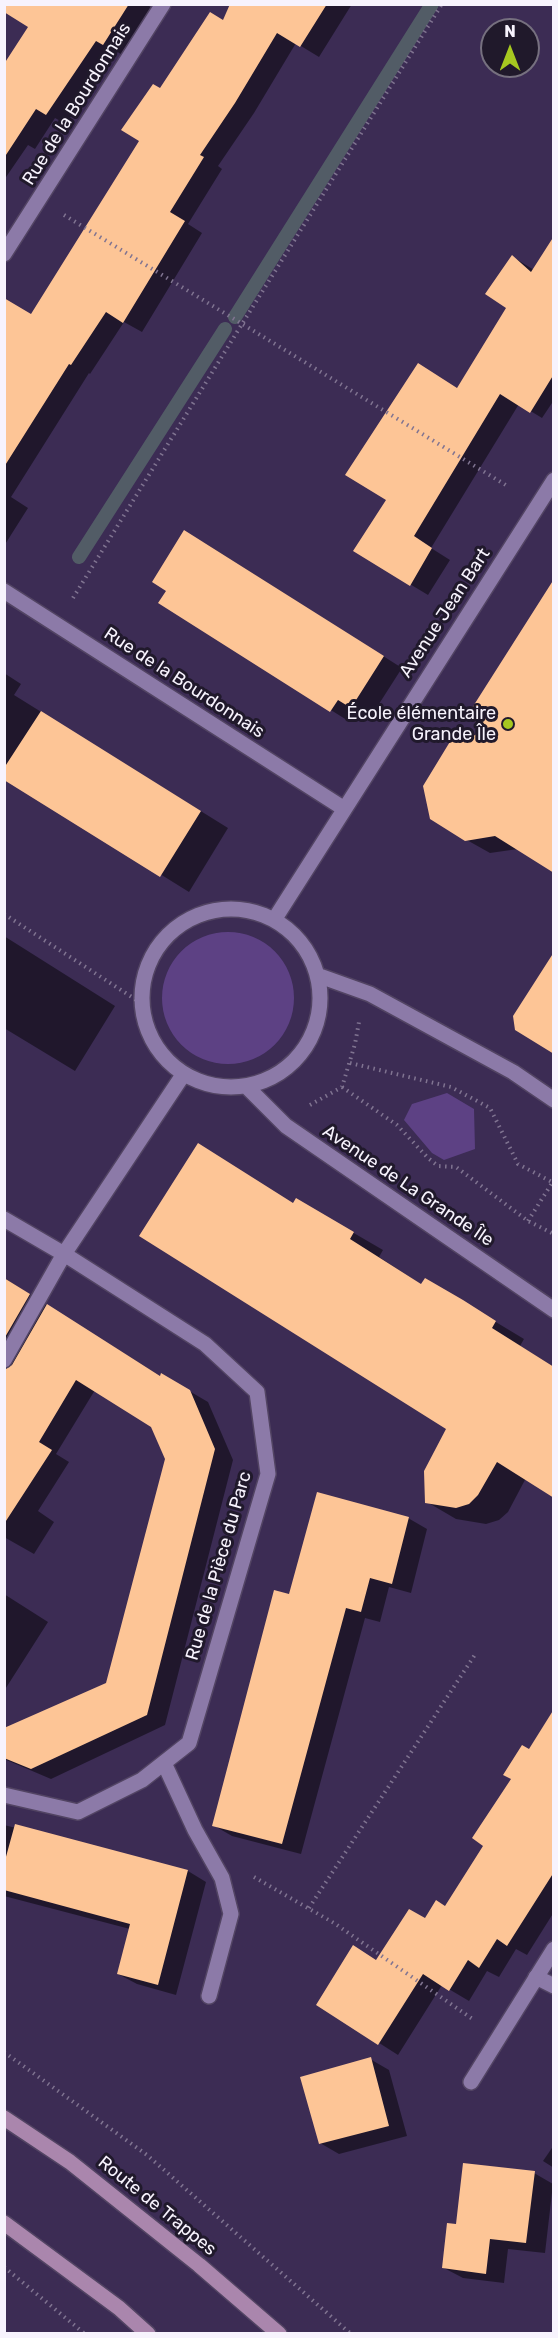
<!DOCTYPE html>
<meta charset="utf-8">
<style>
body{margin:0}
#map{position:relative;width:558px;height:2338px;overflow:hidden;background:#3c2c54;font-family:Rubik,sans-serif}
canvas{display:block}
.frame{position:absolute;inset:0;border:6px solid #f7f3fd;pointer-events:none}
.north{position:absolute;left:480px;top:18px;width:60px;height:60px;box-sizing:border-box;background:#20192b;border:2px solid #76707f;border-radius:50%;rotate:0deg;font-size:16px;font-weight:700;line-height:24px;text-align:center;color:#f7f3fd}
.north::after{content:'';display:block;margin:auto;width:21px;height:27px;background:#a6c820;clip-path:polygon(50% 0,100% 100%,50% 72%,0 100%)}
</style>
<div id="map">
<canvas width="558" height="2338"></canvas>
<div class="frame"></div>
<div class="north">N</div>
</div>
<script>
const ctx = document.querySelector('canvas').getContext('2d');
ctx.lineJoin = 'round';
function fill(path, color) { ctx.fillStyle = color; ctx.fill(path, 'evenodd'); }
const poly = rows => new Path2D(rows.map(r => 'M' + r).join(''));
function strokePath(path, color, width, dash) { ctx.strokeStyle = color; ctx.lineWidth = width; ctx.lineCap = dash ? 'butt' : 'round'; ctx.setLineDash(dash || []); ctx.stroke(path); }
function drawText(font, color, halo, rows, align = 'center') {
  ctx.font = font + ' Rubik,sans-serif'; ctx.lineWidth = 6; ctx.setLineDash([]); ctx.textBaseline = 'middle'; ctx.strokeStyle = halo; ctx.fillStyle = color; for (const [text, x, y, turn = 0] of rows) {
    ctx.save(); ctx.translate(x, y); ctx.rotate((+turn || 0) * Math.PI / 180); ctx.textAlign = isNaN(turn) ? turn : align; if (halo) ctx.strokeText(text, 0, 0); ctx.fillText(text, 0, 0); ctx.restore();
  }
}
fill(poly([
 '162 998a66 66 0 1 1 132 0a66 66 0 1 1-132 0Z',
 [447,1093,474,1109,475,1149,444,1160,432,1153,404,1120,412,1104]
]), '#5d4184');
fill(poly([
 [37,4,146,4,152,8,122,55,115,50,66,124,55,118,35,149,28,145,4,180,4,67,30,27],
 [233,4,352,4,319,57,296,43,254,113,218,166,222,169,188,224,202,233,142,332,124,322,90,374,89,373,11,497,28,508,4,546,4,321,32,316,141,141,160,90,224,22],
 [554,239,554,400,542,418,519,404,431,548,450,560,428,595,355,551,508,307,513,257,534,270],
 [203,542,402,668,370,718,357,710,350,722,160,603],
 [4,673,21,684,14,695,228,828,189,892,4,777],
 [481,735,518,849,490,853,465,839],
 [4,936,115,1006,75,1071,4,1028],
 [297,1200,383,1250,379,1257,422,1285,426,1280,524,1339,520,1346,554,1367,526,1478,508,1512,499,1520,486,1524,456,1519,427,1502,448,1429,294,1204],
 [4,1278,160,1376,162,1375,208,1402,233,1460,165,1725,51,1779,4,1759,4,1730,108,1684,166,1459,152,1426,95,1390,56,1454,69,1462,38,1511,54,1522,34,1554,4,1537],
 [408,1518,427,1529,411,1593,389,1587,380,1622,365,1618,301,1854,232,1836,213,1825,290,1596],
 [4,1594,48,1622,4,1691],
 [554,1712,554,1912,527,1955,516,1949,499,1977,487,1971,469,2001,442,1985,398,2055,318,2004,377,1961,426,1920,446,1907,485,1846,530,1751],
 [4,1825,188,1871,206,1882,176,1995,137,1984,118,1974,130,1929,4,1896],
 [370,2059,389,2070,407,2136,339,2154,320,2143],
 [554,2145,554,2168,543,2161],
 [534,2173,553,2184,545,2253,508,2249,504,2283,463,2278,444,2268,457,2226]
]), '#0007');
strokePath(poly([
 [235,317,432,4],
 [79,557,225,329]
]), '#525c66', 14);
fill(poly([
 [4,4,129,4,103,45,96,41,46,115,36,109,4,158,4,64,28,27,4,12],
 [230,4,327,4,300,47,277,33,235,103,200,155,204,157,170,212,185,221,123,323,106,312,71,365,69,364,4,467,4,298,31,314,139,141,121,130,153,84,160,88,210,12,223,20],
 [554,236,554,374,530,413,500,394,414,536,432,548,410,586,353,551,386,500,345,475,418,363,457,388,506,308,485,294,512,255,531,272],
 [184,530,384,656,351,708,338,700,330,712,158,603,166,591,152,582],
 [554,579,554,873,495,836,465,841,430,819,423,786,451,740,479,734,472,708],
 [41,711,201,811,160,877,4,780,4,768],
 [554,952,554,1054,515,1030,513,1016],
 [198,1143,293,1203,296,1198,354,1232,350,1239,421,1284,425,1278,463,1300,496,1321,492,1328,554,1367,554,1498,497,1462,478,1495,469,1504,456,1508,425,1503,424,1471,446,1429,139,1236],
 [4,1278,30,1294,4,1339],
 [47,1304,160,1376,161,1373,190,1390,215,1449,147,1715,31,1769,4,1758,4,1728,106,1683,165,1459,151,1427,76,1380,39,1442,52,1450,4,1524,4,1370,12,1365],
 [317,1492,409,1517,392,1584,370,1578,361,1612,346,1608,282,1844,212,1826,274,1590,289,1594],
 [554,1709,554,1872,507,1946,497,1939,479,1968,468,1960,449,1991,423,1974,378,2045,316,2005,353,1945,376,1960,409,1909,425,1918,436,1900,445,1906,483,1846,472,1838,511,1779,503,1775,522,1745,529,1749],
 [15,1824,188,1870,158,1985,117,1974,130,1924,4,1890,4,1864],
 [371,2057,389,2126,319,2144,300,2077],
 [463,2163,535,2171,526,2243,490,2239,486,2274,442,2268,447,2223,456,2224]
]), '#fdc596');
const lane = poly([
 [536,1977,554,1986]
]);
const street = poly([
 [4,254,163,4],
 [4,591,343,808],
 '142 998a89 89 0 1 1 178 0a89 89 0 1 1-178 0Z',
 [274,920,554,480],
 [317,975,370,994,513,1072,554,1100],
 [247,1087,286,1126,554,1310],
 [4,1219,64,1254,205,1344,257,1392,268,1474,189,1743,142,1780,78,1812,4,1795],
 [4,1360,64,1254,183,1075],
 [164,1763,195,1830,222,1878,231,1914,209,1996],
 [471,2082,554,1949]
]);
const secondary = poly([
 [4,2118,70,2162,199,2265,279,2334],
 [4,2223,119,2308,148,2334]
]);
strokePath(lane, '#524463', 18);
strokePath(street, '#524463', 18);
strokePath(secondary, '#524463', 18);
strokePath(poly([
 [64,215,509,487],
 [73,598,242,324,442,4],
 [4,914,141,1003],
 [350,1063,451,1087,490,1108,518,1164,554,1183],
 [342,1087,397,1125,428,1158,438,1166,456,1167,528,1221,554,1234],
 [310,1105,342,1087,355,1044,359,1022],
 [528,1221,552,1183],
 [254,1877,334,1923,474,2020],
 [309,1908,476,1653],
 [4,2052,147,2155,351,2334],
 [4,2267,85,2334]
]), '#807491', 4, [1.5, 4.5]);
strokePath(lane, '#8c7aa8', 15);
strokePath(street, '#8c7aa8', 15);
strokePath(secondary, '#aa86ad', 15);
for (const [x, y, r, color] of [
 [508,724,6,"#a6c820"]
]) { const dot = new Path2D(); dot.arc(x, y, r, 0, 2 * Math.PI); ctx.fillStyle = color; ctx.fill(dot); strokePath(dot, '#20192b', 2); }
drawText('18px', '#f7f3fd', '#20192b', [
 ["Rue de la Bourdonnais",77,104,-58],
 ["Avenue Jean Bart",445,613,-57],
 ["Rue de la Bourdonnais",184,683,33],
 ["Avenue de La Grande Île",408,1186,34],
 ["Rue de la Pièce du Parc",219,1566,-74],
 ["Route de Trappes",157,2206,39]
]);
drawText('18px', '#f7f3fd', '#20192b', [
 ["École élémentaire",496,714],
 ["Grande Île",496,735]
], 'right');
</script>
